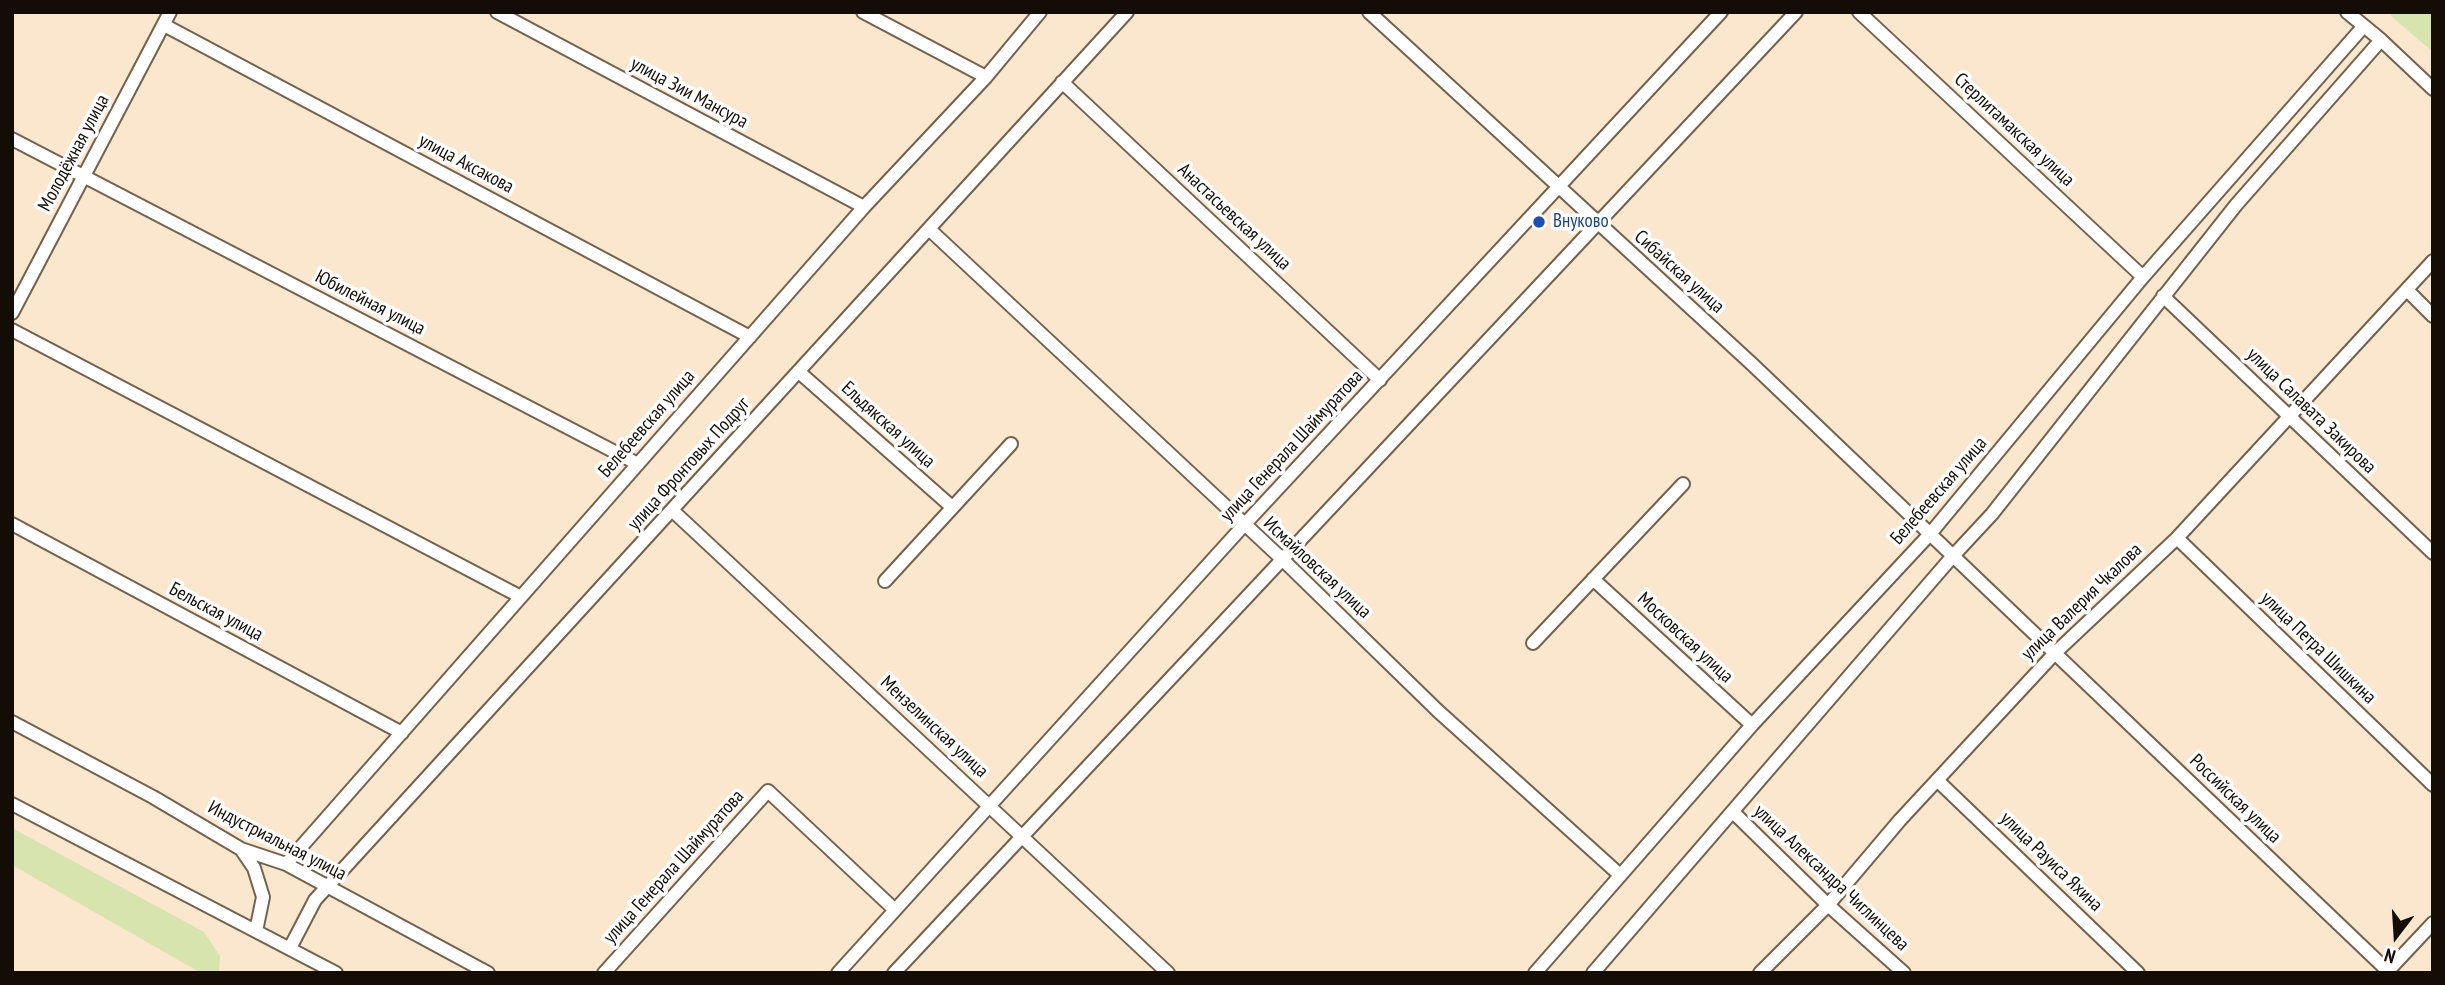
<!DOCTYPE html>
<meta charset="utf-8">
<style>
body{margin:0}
#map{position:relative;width:2445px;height:985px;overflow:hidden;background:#fae7ce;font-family:"PT Sans Narrow",sans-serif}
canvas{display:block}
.frame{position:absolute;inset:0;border:14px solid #130d05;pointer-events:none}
.north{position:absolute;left:2361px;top:901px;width:70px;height:70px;-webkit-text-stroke:5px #fff;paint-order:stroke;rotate:197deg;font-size:19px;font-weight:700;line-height:28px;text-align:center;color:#130d05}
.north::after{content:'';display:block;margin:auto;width:24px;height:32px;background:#130d05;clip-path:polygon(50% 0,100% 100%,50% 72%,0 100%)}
</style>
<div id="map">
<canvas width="2445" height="985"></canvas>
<div class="frame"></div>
<div class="north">N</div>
</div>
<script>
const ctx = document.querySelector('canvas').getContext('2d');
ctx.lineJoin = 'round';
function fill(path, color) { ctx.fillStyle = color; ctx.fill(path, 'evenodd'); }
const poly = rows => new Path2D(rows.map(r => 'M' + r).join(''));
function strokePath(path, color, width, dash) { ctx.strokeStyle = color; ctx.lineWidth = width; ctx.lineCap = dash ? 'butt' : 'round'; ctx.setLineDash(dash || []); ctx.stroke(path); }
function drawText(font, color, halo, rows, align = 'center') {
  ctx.font = font + ' "PT Sans Narrow",sans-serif'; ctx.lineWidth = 7; ctx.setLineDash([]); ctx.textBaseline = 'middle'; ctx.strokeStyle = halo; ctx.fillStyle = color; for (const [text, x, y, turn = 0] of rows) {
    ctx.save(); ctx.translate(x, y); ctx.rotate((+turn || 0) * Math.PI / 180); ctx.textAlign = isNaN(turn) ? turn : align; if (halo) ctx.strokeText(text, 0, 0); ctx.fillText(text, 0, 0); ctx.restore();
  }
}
fill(poly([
 [2392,12,2430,12,2433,15,2433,52,2391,16],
 [12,828,204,932,220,956,219,973,201,973,12,865]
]), '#d7e4ad');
const minor = poly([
 [497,12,864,207],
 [863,12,986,77],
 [1369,12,1753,365,2390,973],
 [1859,12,2143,277],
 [2347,12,2381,40,2433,89],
 [164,25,750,337],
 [1062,82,1380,380],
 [12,139,638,464],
 [929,229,1281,558,1438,711,1620,875],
 [2407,290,2433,316],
 [2163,296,2433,553],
 [12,313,170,12],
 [12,330,521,597],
 [799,372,952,507],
 [673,511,1168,973],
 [12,524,402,733],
 [2177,538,2433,785],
 [1593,579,1752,725],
 [885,581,1011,444],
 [1533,643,1683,484],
 [12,722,153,797,241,849,286,864,488,973],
 [1937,780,2138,973],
 [12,804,336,973],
 [1733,812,1828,905,1904,973],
 [241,849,254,868,263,897,256,931],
 [286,864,864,207,986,77,1040,12],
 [290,948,315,900,1127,12],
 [604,973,768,791,895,910],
 [838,973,1244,525,1721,12],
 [894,973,1796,12],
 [1535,973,1752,725,1930,534,2143,277,2363,27],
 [1593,973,1952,557,1992,514,2236,205,2381,40],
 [1760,973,1828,905,1900,820,2055,653,2177,538,2433,261],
 [2386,973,2433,923]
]);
strokePath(minor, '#72624c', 16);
strokePath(minor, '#fff', 12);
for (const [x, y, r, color] of [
 [1539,222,7,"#1a4fb4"]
]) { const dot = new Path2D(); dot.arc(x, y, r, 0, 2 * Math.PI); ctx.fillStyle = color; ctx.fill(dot); strokePath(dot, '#fff', 2.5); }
drawText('19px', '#130d05', '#fff', [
 ["улица Зии Мансура",689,93,28],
 ["Стерлитамакская улица",2014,130,43],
 ["Молодёжная улица",74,153,-62],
 ["улица Аксакова",466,164,28],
 ["Анастасьевская улица",1234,217,43],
 ["Сибайская улица",1679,272,42],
 ["Юбилейная улица",370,303,27],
 ["улица Салавата Закирова",2311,411,44],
 ["Белебеевская улица",647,424,-49],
 ["Ельдякская улица",888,425,42],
 ["улица Генерала Шаймуратова",1292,446,-47],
 ["улица Фронтовых Подруг",689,464,-48],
 ["Белебеевская улица",1939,491,-49],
 ["Исмайловская улица",1317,568,43],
 ["улица Валерия Чкалова",2082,602,-44],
 ["Бельская улица",216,612,28],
 ["Московская улица",1685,638,43],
 ["улица Петра Шишкина",2318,648,44],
 ["Мензелинская улица",934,727,43],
 ["Российская улица",2235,799,44],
 ["Индустриальная улица",277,841,27],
 ["улица Рауиса Яхина",2051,862,44],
 ["улица Генерала Шаймуратова",674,867,-48],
 ["улица Александра Чиглинцева",1831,878,43]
]);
drawText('19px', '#164399', '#fff', [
 ["Внуково",1553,222]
], 'left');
</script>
